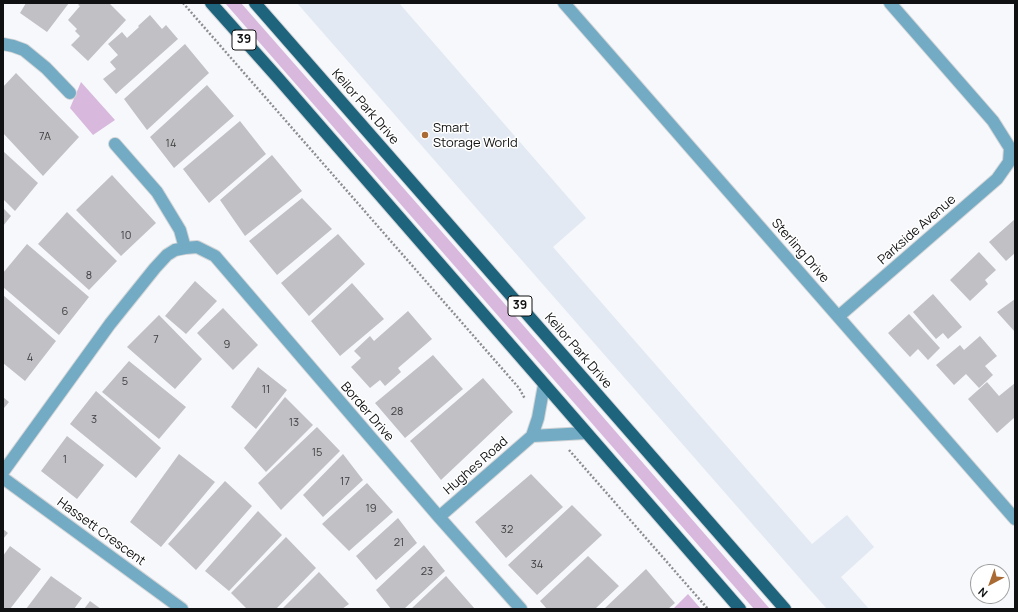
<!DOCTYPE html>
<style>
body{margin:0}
#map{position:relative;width:1018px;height:612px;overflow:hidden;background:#f6f8fb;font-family:Manrope,sans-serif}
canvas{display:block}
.frame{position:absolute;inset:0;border:4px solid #101112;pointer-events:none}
.north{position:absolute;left:970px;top:564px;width:40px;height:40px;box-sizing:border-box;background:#fff;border:1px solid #9fa0a0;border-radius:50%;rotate:221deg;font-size:11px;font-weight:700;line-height:16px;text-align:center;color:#101112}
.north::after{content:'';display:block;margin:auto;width:14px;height:18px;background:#aa6a33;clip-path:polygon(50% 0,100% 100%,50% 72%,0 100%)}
</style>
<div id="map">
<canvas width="1018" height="612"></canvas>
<div class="frame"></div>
<div class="north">N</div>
</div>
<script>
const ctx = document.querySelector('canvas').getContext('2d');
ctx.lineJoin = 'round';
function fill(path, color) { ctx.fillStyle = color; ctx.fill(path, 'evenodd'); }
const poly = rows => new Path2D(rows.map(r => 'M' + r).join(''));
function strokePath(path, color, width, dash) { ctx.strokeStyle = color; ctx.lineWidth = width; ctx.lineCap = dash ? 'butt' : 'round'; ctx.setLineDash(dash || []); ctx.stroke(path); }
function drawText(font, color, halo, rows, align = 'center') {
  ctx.font = font + ' Manrope,sans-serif'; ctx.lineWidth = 3; ctx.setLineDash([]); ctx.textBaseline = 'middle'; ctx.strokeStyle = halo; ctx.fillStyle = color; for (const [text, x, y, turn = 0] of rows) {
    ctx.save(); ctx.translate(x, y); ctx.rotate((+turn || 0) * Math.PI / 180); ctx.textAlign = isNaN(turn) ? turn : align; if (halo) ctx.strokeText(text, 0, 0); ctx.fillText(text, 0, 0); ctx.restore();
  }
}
fill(poly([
 [297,3,399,3,586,218,553,247,812,544,847,515,874,547,841,577,869,609,827,609,803,582]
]), '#e2e9f2');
fill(poly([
 [225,3,241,3,456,248,770,609,754,609],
 [81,82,115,120,93,135,70,108],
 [688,594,701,609,673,609]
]), '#d9b8de');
fill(poly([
 [26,3,69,3,47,32,20,13],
 [80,3,109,3,126,20,88,61,71,45,80,36,75,31,77,29,68,20,80,6,78,5],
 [150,15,162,29,166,25,178,39,116,94,103,79,116,69,110,62,118,55,108,44,122,32,127,38,139,27,138,26],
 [185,44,209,73,147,130,124,99],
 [16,73,79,137,43,176,3,133,3,87],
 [207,85,234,116,174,168,150,137],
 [240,121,266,154,209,203,183,169],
 [3,151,38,183,15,211,3,199],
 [272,155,302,191,245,236,220,200],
 [112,175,156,223,121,256,76,210],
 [302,198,332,229,277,275,249,241],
 [3,208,11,216,3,226],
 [67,212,117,261,89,290,38,244],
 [1015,219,1015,253,1006,261,989,242],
 [338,234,365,264,309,316,281,283],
 [27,244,89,297,59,335,3,287,3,273],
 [979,252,996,270,985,280,988,284,970,301,950,280],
 [195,281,217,301,186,334,165,316],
 [352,283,384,319,340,356,311,321],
 [933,294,962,327,948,339,943,333,936,339,913,312],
 [3,295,56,341,25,381,3,363],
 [1015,299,1015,332,997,312],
 [223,308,258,345,233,370,197,333],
 [408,311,432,339,398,368,401,372,385,386,380,380,370,388,351,367,361,358,354,351,370,336,374,341],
 [909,314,940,348,928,360,918,349,910,357,888,333],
 [159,315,202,359,175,389,127,347],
 [980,336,997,356,985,366,993,375,979,388,966,374,954,385,936,365,960,345,964,350],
 [433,355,463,389,405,438,375,403],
 [129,361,186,407,159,439,102,392],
 [258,367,287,390,256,429,231,407],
 [483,378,513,412,441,480,412,443,410,441],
 [987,382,999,396,1015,383,1015,417,997,433,968,399],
 [96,391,161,448,136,478,70,424],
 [3,397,9,402,4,408,3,407],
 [285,397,313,425,266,472,244,448],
 [317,427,340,451,281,510,258,483],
 [67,436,104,465,77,499,41,471],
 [179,454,215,482,161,547,130,522],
 [343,454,363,480,323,517,303,495],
 [531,474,563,507,506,558,475,522],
 [225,481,252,506,196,570,168,544],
 [367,483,393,512,349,551,322,524],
 [572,505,602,535,537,595,508,565],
 [258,511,282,535,229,591,205,571],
 [398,518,417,543,376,580,356,556],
 [3,529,8,533,3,539],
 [286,537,316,568,276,609,247,609,231,593],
 [424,545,445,571,404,609,391,609,376,590],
 [10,546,41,569,10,609,3,609,3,556],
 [588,556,619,586,595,609,547,609,540,601],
 [646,569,675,603,668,609,604,609],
 [319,572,349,604,342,609,282,609],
 [51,576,82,598,74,609,26,609],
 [446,576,475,609,411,609],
 [90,601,101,609,84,609]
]), '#c1c0c4');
const minor = poly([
 [564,3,1015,519],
 [3,44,13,46,24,50,46,68,70,93],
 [115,144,157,192,180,230,185,248],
 [839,316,997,179,1009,162,1010,148,993,121,890,3],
 [532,436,586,433],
 [3,472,110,324,155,268,167,255,175,250,185,248,197,247,215,256,439,517,521,609],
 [3,478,182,609],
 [439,517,532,436,538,418,544,385]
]);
const major = poly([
 [211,3,278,78,740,609],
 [255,3,785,609]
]);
strokePath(minor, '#d1d3d6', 14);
strokePath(major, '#d1d3d6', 14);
strokePath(poly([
 [183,3,519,388,525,399],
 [569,450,708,609]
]), '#8b8d8f', 2.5, [2, 2]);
strokePath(minor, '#72abc3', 12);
strokePath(major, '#1e647d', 12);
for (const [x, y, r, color] of [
 [425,135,4,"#aa6a33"]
]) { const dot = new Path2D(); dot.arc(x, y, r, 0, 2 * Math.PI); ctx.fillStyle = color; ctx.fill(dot); strokePath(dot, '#fff', 1.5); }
drawText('11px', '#3c3d3e', null, [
 ["7A",45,137],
 ["14",171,144],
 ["10",126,236],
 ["8",89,276],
 ["6",65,312],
 ["7",156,340],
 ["9",227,345],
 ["4",30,358],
 ["5",125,382],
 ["11",266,390],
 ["28",397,412],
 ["3",94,420],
 ["13",294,423],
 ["15",317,453],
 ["1",65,460],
 ["17",345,482],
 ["19",371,509],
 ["32",507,530],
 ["21",399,543],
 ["34",537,565],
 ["23",427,572]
]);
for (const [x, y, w] of [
 [244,40,24],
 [520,306,24]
]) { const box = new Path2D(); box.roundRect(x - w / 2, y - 10, w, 20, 3); ctx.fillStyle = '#fff'; ctx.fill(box); strokePath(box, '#101112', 1); }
drawText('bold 12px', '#101112', null, [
 ["39",244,40],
 ["39",520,306]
]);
drawText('13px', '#101112', '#fff', [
 ["Keilor Park Drive",365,107,49],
 ["Parkside Avenue",917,230,-41],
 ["Sterling Drive",800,251,49],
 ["Keilor Park Drive",578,351,49],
 ["Border Drive",367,412,49],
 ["Hughes Road",476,466,-41],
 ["Hassett Crescent",101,532,36]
]);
drawText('13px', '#101112', '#fff', [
 ["Smart",433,128],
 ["Storage World",433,143]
], 'left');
</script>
